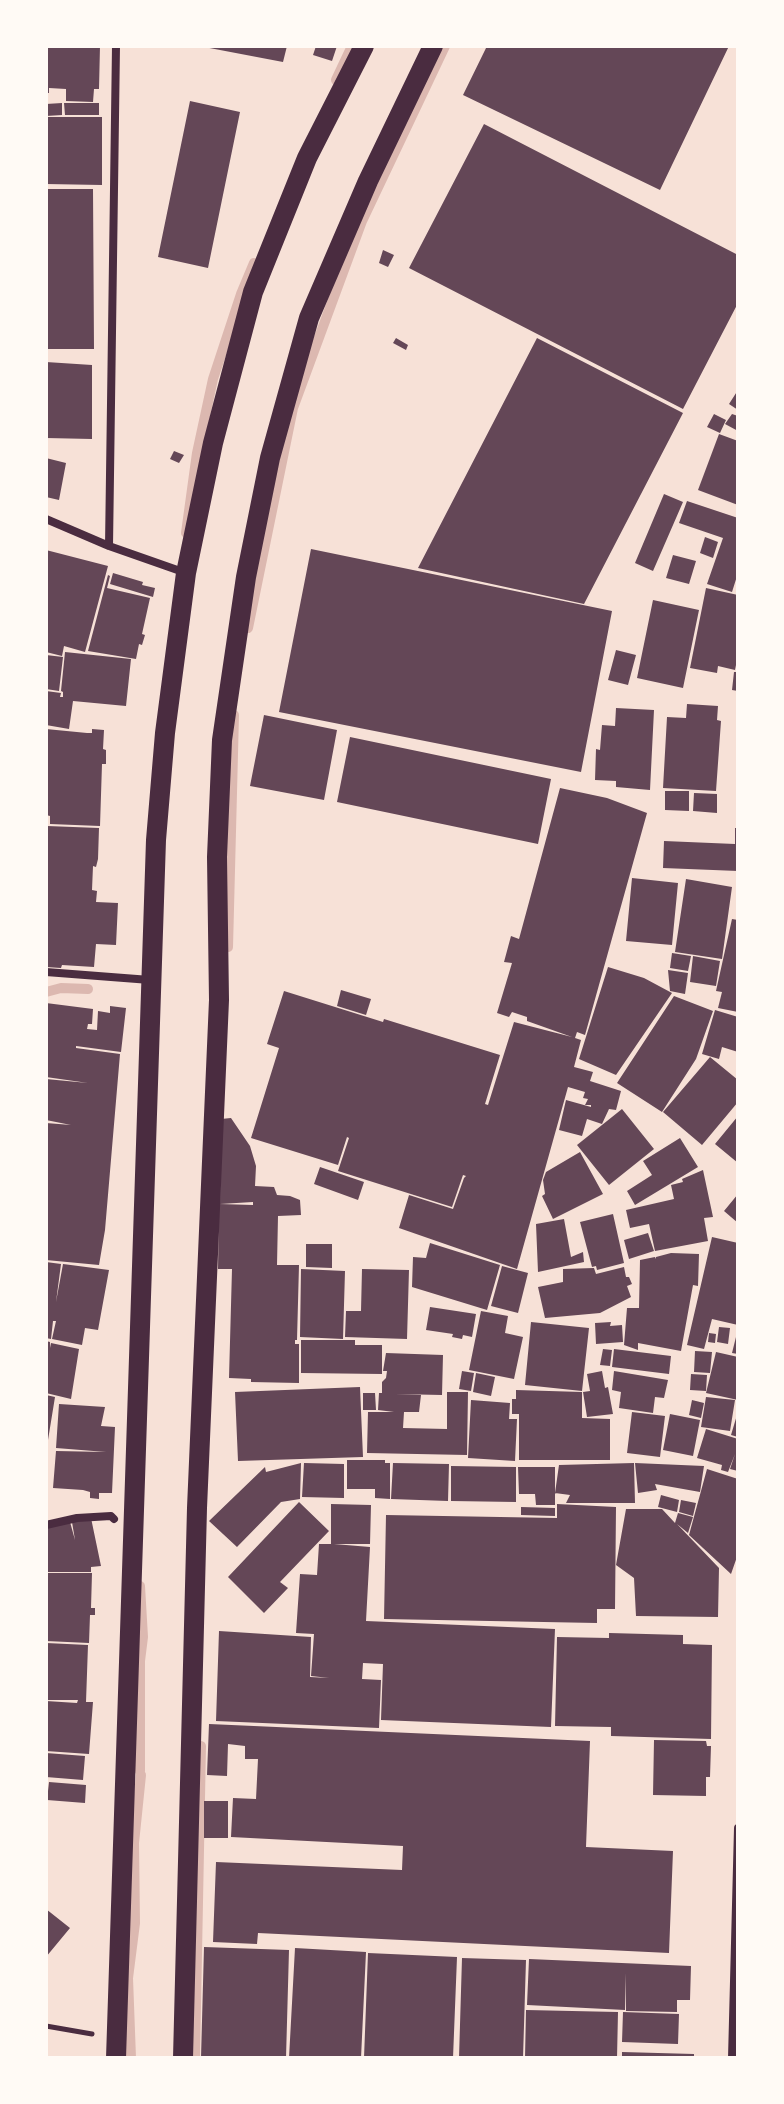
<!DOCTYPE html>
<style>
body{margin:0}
#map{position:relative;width:784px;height:2104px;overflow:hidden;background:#f7e1d7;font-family:"Fira Sans Condensed",sans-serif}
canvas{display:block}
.frame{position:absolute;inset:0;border:48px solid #fffaf5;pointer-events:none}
</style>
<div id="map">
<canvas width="784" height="2104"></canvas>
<div class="frame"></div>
</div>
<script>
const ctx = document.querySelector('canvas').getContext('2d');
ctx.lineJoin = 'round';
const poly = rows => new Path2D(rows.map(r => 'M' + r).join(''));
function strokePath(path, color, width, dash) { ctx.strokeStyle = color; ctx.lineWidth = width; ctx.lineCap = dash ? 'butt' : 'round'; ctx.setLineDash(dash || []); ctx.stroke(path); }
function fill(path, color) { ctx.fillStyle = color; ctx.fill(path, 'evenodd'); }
strokePath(poly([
 [336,80,352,46],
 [186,533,197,453,213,379,241,294,254,263],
 [248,628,293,408,362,221,445,46],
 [228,947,234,715],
 [46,992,61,988,88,989],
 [140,1771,140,1661,143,1637,140,1586],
 [131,2058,128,1978,135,1923,134,1843,141,1775],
 [195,2058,201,1746]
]), '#dcb8b0', 10);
fill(poly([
 [46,46,100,46,99,89,94,89,93,102,66,101,66,89,49,88,49,93,46,93],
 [199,46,287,46,283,62],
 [316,46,337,46,332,61,313,55],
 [487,46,729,46,660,190,463,95],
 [190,101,240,112,208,268,158,257],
 [62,103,62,115,46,116,46,104],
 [64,103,99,103,99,115,65,115],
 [46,117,102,117,102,185,46,184],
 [484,124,738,255,738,303,683,409,409,268],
 [46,189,93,189,94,349,46,349],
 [383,250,394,255,388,267,379,263],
 [396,338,408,345,406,350,393,343],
 [537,338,683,413,584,604,418,568],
 [46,362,92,365,92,439,46,438],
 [738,390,738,410,729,404],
 [714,414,726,420,720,433,707,427],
 [732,414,738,416,738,431,725,424],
 [719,434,738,441,738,505,698,490],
 [174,451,184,455,179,463,170,459],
 [46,458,66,463,59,500,46,497],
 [664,494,683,502,653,571,635,563],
 [687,501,738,518,738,573,732,592,707,584,723,538,679,523],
 [705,537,718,542,713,558,700,553],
 [311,549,612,611,581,772,279,712],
 [46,550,108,566,85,652,64,646,62,656,46,652],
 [673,555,696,561,689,584,666,578],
 [113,573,143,582,142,585,155,588,153,597,110,584],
 [108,575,110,576,107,588,150,598,142,634,145,635,142,645,139,644,136,659,88,651],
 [706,588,738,595,738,655,735,670,718,666,717,673,690,668],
 [653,600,699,610,683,688,637,678],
 [616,650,636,655,628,685,608,680],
 [65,652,131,659,126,706,73,701,69,729,46,725,46,691,61,693,60,697,63,697,63,692,61,691],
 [46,655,63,657,59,691,46,689],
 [734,672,738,672,738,691,732,690],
 [687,704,718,706,717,720,721,721,716,791,663,788,667,717,686,718],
 [616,708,654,710,650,790,616,787,616,781,595,780,596,749,600,750,602,725,615,726],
 [264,715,337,730,324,800,250,786],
 [46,729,87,733,92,733,92,729,104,730,103,749,106,750,106,764,102,764,100,826,50,824,50,816,46,815],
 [350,737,551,779,538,844,337,802],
 [560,788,607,798,647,813,585,1035,577,1032,575,1038,581,1040,574,1067,593,1072,590,1081,621,1091,616,1110,609,1109,602,1124,587,1119,582,1136,559,1130,566,1100,591,1107,591,1105,585,1105,588,1099,583,1098,585,1092,568,1087,517,1269,399,1228,409,1195,453,1209,464,1178,466,1176,463,1175,452,1207,338,1171,349,1138,347,1137,338,1165,251,1138,279,1048,267,1044,284,991,383,1022,384,1019,500,1055,485,1104,488,1105,514,1022,572,1037,527,1021,527,1017,512,1012,509,1017,497,1013,512,963,504,962,511,936,519,939],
 [665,791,689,791,689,811,665,810],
 [694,793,717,794,717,813,693,811],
 [47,826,99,828,98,859,96,867,93,866,92,890,97,891,96,902,118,903,116,945,96,944,94,967,62,965,61,968,46,967],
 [735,828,738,828,738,871,663,868,664,841,735,844],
 [632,878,678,883,672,945,626,941],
 [686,879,732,887,722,959,675,952],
 [732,919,738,920,738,1012,718,1008,722,992,716,991],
 [672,953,691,956,688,971,670,968],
 [693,956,720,961,716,986,690,982],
 [608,967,644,978,672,993,616,1075,579,1059],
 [668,970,688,973,685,994,670,991],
 [341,990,371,999,366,1015,337,1006],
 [674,996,713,1011,696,1059,662,1112,617,1083],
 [46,1003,93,1009,92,1024,88,1024,87,1029,97,1030,98,1011,110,1013,110,1006,126,1008,121,1052,76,1046,76,1048,120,1054,105,1230,99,1265,46,1260,46,1123,71,1125,46,1120,46,1079,88,1083,46,1077],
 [715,1010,738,1017,738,1052,722,1047,719,1059,702,1054],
 [710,1057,738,1080,738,1102,702,1145,663,1112],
 [622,1109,654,1149,609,1185,577,1145],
 [738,1116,738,1163,715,1144],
 [231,1118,250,1146,256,1166,255,1186,274,1187,277,1195,290,1196,300,1200,301,1215,278,1216,277,1265,299,1265,297,1340,295,1340,295,1344,299,1344,299,1383,251,1382,251,1379,229,1378,232,1269,218,1269,219,1204,253,1205,253,1202,220,1204,221,1119],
 [680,1138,698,1167,635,1205,627,1191,652,1175,643,1161],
 [580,1152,603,1194,553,1219,542,1196,545,1194,543,1180,546,1172],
 [320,1167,364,1182,358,1200,314,1184],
 [703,1170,713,1217,704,1218,708,1241,655,1251,649,1224,630,1228,626,1210,674,1199,671,1185,683,1182,682,1179],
 [738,1194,738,1223,724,1211],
 [613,1214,624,1263,597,1270,596,1266,592,1267,580,1222],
 [564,1219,571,1257,583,1252,584,1262,538,1272,536,1224],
 [648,1233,654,1251,629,1259,624,1240],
 [712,1237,738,1243,738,1325,712,1319,704,1349,687,1345],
 [430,1243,500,1265,487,1310,412,1287,413,1257,426,1258],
 [306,1244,332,1244,332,1268,306,1267],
 [671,1253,699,1254,698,1286,693,1285,681,1351,638,1343,638,1350,624,1345,627,1308,639,1308,640,1260,655,1257,656,1259,656,1257],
 [46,1262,61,1264,56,1302,63,1264,109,1270,98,1330,85,1328,82,1345,52,1339,56,1321,53,1321,51,1339,46,1338],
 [502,1266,528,1273,518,1313,491,1306],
 [624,1267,626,1277,629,1277,632,1284,627,1286,631,1297,600,1313,545,1318,538,1287,563,1282,563,1269,594,1268,596,1274],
 [301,1269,345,1271,343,1339,300,1337],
 [362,1269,409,1270,407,1339,345,1337,346,1311,361,1311],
 [430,1307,476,1314,472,1337,463,1335,462,1339,452,1337,453,1334,426,1330],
 [481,1311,508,1316,505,1333,523,1337,514,1379,469,1370],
 [531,1322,589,1328,582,1391,525,1385],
 [611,1322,610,1326,622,1325,623,1342,596,1344,595,1323],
 [719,1327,730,1328,728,1344,717,1342],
 [709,1333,716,1334,715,1343,708,1342],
 [737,1333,738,1333,738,1354,732,1353],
 [301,1340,355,1340,355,1345,382,1345,382,1374,301,1373],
 [46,1341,50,1342,50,1348,51,1343,79,1349,71,1399,46,1393],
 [603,1349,612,1350,610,1366,600,1365],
 [614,1349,671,1356,669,1374,612,1367],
 [695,1351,712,1352,710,1373,694,1372],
 [716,1352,738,1357,738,1400,706,1393],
 [386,1353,443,1355,442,1395,395,1394,421,1395,419,1412,404,1412,403,1428,447,1429,447,1392,468,1392,467,1455,367,1453,368,1412,394,1412,378,1410,379,1393,382,1393,382,1382,386,1378,387,1371,383,1371],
 [462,1371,474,1373,471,1391,459,1389],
 [602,1371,605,1388,608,1387,613,1414,587,1417,583,1392,590,1391,587,1374],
 [614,1371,668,1380,664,1398,655,1397,653,1413,619,1408,621,1392,612,1390],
 [476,1373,495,1377,491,1396,473,1392],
 [691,1374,707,1375,706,1391,690,1390],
 [360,1387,363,1457,238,1461,235,1392],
 [516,1390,582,1392,582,1418,610,1419,610,1460,519,1460,519,1414,512,1414,512,1399,516,1399],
 [363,1393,375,1393,376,1410,363,1410],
 [46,1395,55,1397,48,1440,46,1440],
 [706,1397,735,1400,730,1431,701,1427],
 [471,1400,510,1403,509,1419,517,1419,515,1461,468,1458],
 [692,1400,704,1403,701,1418,689,1415],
 [59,1404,105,1407,101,1426,115,1427,112,1493,99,1493,99,1499,90,1498,90,1492,83,1490,53,1488,56,1451,106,1452,56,1448],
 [632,1412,665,1416,660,1457,627,1453],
 [670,1414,700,1420,693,1456,663,1450],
 [737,1415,738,1415,738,1437,731,1435],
 [706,1429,738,1439,738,1471,730,1469,735,1454,728,1472,721,1470,722,1465,697,1458],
 [347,1460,385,1460,385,1463,390,1463,390,1499,375,1498,375,1489,347,1489],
 [301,1463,300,1499,281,1502,237,1547,209,1521,265,1467,266,1472],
 [304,1463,344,1464,344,1498,302,1497],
 [393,1463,449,1464,448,1501,391,1499],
 [634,1463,635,1503,566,1503,570,1495,555,1493,559,1465],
 [635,1463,704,1466,700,1492,655,1484,657,1490,638,1493],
 [451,1466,516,1467,516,1502,451,1501],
 [518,1467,555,1467,555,1505,536,1505,535,1494,519,1494],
 [707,1469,738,1479,738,1554,731,1574,689,1535],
 [661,1495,679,1500,677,1512,658,1507],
 [681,1500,696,1503,693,1516,679,1512],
 [299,1502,329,1531,280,1582,288,1588,264,1613,228,1577],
 [331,1504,371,1505,370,1544,334,1544,370,1547,366,1621,555,1629,551,1727,381,1720,383,1664,363,1663,362,1679,381,1680,379,1728,216,1721,219,1631,311,1637,310,1677,329,1678,311,1676,314,1634,296,1633,300,1574,317,1575,319,1544,331,1544],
 [557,1504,616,1507,615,1609,597,1609,597,1623,384,1619,386,1515,557,1518],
 [521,1507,555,1508,555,1516,521,1515],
 [626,1509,662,1509,675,1523,678,1513,693,1517,688,1533,677,1524,719,1568,718,1617,636,1616,634,1578,616,1565],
 [91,1518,101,1566,91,1567,91,1572,46,1572,46,1528,70,1522,75,1540,72,1522],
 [46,1573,92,1573,91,1608,95,1608,95,1615,90,1615,89,1643,46,1641],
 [609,1633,683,1635,683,1644,712,1645,711,1739,611,1736,611,1727,555,1726,557,1637,609,1638],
 [46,1643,88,1645,86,1702,93,1702,89,1754,46,1751,46,1701,77,1703,78,1700,46,1700],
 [209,1724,590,1741,586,1847,673,1851,669,1953,258,1933,257,1944,213,1942,216,1862,402,1870,403,1846,231,1837,233,1798,256,1799,258,1759,245,1759,245,1746,228,1744,227,1776,207,1775],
 [654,1740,706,1741,707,1746,711,1746,710,1777,706,1777,706,1796,653,1795],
 [46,1753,85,1756,83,1780,46,1777],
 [49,1782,86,1785,85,1803,47,1800],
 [204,1801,228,1801,228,1838,204,1838],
 [46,1909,70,1928,46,1957],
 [204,1947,289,1950,286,2058,201,2058],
 [295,1948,366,1952,361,2058,289,2058],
 [368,1953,457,1957,453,2058,364,2058],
 [462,1958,526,1960,523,2058,459,2058],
 [529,1959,691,1966,690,2000,677,2000,677,2012,626,2011,626,1973,625,2010,527,2005],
 [526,2010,618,2012,617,2058,525,2058],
 [623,2012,679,2014,678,2044,622,2042],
 [622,2052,694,2054,694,2058,622,2058]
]), '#644757');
strokePath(poly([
 [46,2026,92,2034]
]), '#4a2c40', 5);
strokePath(poly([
 [46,519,109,546,186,573],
 [109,546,116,46],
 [46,972,150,980],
 [46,1525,77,1518,111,1516,114,1519],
 [732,2058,738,1828]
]), '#4a2c40', 8);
strokePath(poly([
 [116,2058,156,840,165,733,186,573,213,443,253,292,307,158,364,46],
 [183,2058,197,1508,219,1000,217,857,222,740,246,577,270,458,309,318,368,181,433,46]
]), '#4a2c40', 20);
</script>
